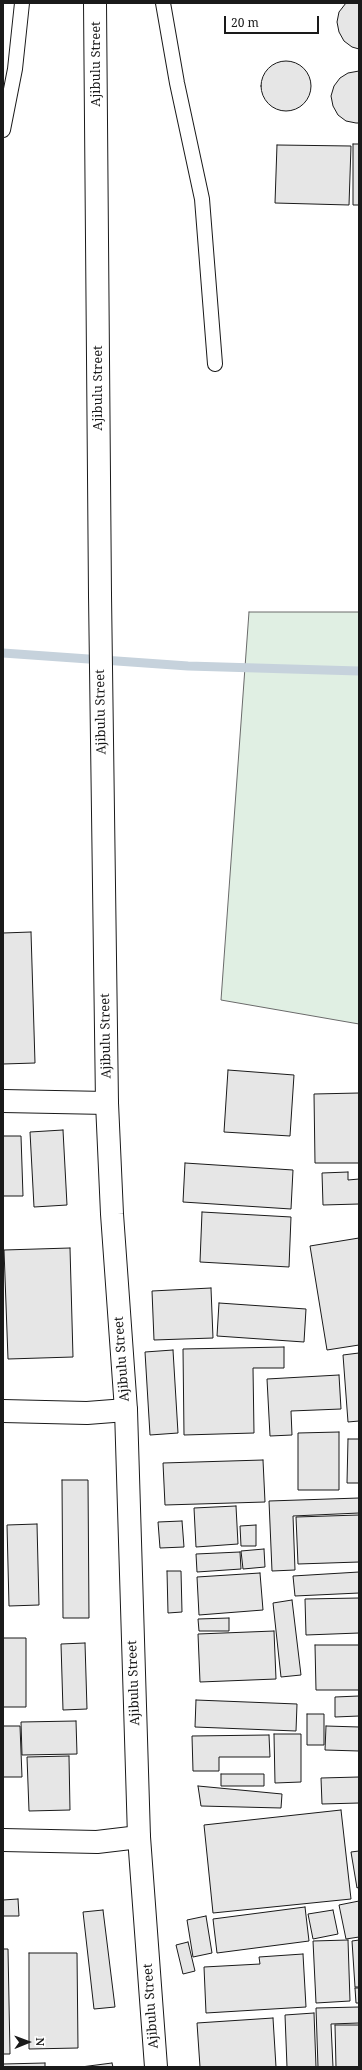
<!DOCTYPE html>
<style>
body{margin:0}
#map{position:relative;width:362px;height:2070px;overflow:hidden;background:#fff;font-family:"Noto Serif",serif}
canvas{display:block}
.frame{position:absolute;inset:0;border:4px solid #1a1a1a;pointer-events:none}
.north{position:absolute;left:8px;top:2022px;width:40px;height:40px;-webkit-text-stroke:3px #fff;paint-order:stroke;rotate:89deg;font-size:11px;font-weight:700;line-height:16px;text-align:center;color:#1a1a1a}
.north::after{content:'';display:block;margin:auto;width:14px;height:18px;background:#1a1a1a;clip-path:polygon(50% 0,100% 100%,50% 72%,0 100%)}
.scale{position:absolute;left:224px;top:16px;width:95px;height:18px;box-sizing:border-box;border:2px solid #1a1a1a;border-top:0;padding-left:5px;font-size:12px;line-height:14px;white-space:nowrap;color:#1a1a1a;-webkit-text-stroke:3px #fff;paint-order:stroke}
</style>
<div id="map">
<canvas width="362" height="2070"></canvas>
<div class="frame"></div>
<div class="north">N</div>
<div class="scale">20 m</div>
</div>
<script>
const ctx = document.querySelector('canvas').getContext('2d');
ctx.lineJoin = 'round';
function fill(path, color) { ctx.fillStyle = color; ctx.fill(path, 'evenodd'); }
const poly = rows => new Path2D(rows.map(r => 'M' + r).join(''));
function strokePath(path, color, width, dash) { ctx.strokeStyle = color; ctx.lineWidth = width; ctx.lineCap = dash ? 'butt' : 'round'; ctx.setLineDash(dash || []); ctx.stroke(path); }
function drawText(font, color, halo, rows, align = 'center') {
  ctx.font = font + ' "Noto Serif",serif'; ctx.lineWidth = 3; ctx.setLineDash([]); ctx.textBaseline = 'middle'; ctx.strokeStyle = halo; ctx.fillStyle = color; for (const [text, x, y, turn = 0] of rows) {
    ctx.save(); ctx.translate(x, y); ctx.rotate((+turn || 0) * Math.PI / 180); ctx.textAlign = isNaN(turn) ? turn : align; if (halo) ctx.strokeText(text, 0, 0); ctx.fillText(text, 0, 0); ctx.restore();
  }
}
const green = poly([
 [249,612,359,612,359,1024,221,1000,249,612]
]);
fill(green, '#e0efe3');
strokePath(green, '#6a6a6a', 1);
strokePath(poly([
 [3,653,188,666,359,671]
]), '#c6d2dc', 9);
const building = poly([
 [346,3,359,3,359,49,352,47,344,41,339,32,337,22,339,12,346,3],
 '261 86a25 25 0 1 1 50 0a25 25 0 1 1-50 0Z',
 [359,71,359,123,356,123,346,121,338,115,333,106,331,96,334,86,340,78,348,73,359,71],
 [353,144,359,144,359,205,353,205,353,144],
 [277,145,351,146,349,205,275,203,277,145],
 [31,932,35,1063,3,1064,3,933,31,932],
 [228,1070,294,1075,290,1136,224,1132,228,1070],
 [359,1093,359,1163,315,1163,314,1094,359,1093],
 [63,1130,67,1205,34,1207,30,1132,63,1130],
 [3,1136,21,1136,23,1196,3,1196,3,1136],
 [185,1163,293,1170,291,1209,183,1202,185,1163],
 [348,1172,348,1180,359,1179,359,1204,323,1205,322,1173,348,1172],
 [202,1212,291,1217,289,1267,200,1262,202,1212],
 [359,1238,359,1345,327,1350,310,1246,359,1238],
 [70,1248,73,1357,8,1359,4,1250,70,1248],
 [211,1288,213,1338,154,1340,152,1291,211,1288],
 [219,1303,306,1309,304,1342,217,1336,219,1303],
 [284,1347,284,1368,253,1368,254,1433,184,1435,183,1349,284,1347],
 [173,1350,178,1433,150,1435,145,1352,173,1350],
 [359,1353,359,1421,348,1422,343,1355,359,1353],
 [339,1375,341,1409,291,1411,292,1435,270,1436,267,1379,339,1375],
 [339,1432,339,1490,298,1490,298,1433,339,1432],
 [348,1439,359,1439,359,1483,347,1483,348,1439],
 [263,1460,265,1502,165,1505,163,1463,263,1460],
 [62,1480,88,1480,89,1618,63,1618,62,1480],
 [359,1498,359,1513,293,1516,295,1570,272,1571,269,1501,359,1498],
 [236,1506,238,1544,196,1547,194,1508,236,1506],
 [359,1515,359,1562,298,1564,296,1517,359,1515],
 [182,1521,184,1547,160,1548,158,1522,182,1521],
 [37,1524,39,1605,9,1606,7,1525,37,1524],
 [256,1525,256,1546,241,1546,240,1526,256,1525],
 [264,1549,265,1567,243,1569,241,1551,264,1549],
 [240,1552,241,1569,197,1572,196,1554,240,1552],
 [167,1571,181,1571,182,1612,168,1613,167,1571],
 [359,1572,359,1593,295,1596,293,1576,359,1572],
 [260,1573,263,1610,199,1615,197,1577,260,1573],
 [359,1598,359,1633,306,1635,305,1599,359,1598],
 [292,1600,301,1675,281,1677,273,1603,292,1600],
 [229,1618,229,1631,199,1631,198,1619,229,1618],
 [274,1631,276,1679,200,1682,198,1634,274,1631],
 [3,1638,26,1638,26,1707,3,1707,3,1638],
 [85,1643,87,1709,63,1710,61,1644,85,1643],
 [315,1645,359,1645,359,1690,316,1690,315,1645],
 [359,1696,359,1716,335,1717,335,1697,359,1696],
 [196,1700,297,1704,296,1731,195,1727,196,1700],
 [307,1714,324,1714,324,1745,307,1745,307,1714],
 [76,1721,77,1754,22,1755,21,1722,76,1721],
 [3,1726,20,1726,22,1777,3,1777,3,1726],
 [326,1726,359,1727,359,1751,325,1750,326,1726],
 [274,1734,301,1734,301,1782,275,1783,274,1734],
 [269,1735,270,1757,219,1757,219,1771,193,1771,192,1736,269,1735],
 [69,1756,70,1810,29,1811,27,1757,69,1756],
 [221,1774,264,1774,264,1786,221,1786,221,1774],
 [359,1777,359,1803,322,1804,321,1778,359,1777],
 [198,1786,282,1794,281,1808,201,1806,198,1786],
 [341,1810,351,1899,213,1913,204,1825,341,1810],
 [359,1851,359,1887,357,1888,351,1852,359,1851],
 [18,1899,19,1916,3,1916,3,1900,18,1899],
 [359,1901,359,1937,346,1939,339,1905,359,1901],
 [305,1907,309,1941,217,1953,213,1919,305,1907],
 [103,1910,115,2007,94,2009,83,1912,103,1910],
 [333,1910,338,1934,313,1939,308,1914,333,1910],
 [206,1916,212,1953,193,1957,187,1920,206,1916],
 [348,1940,350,2001,316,2003,313,1941,348,1940],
 [359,1940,359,1987,355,1987,352,1941,359,1940],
 [188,1942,195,1971,183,1974,176,1945,188,1942],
 [3,1949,8,1949,10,2054,3,2054,3,1949],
 [29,1953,77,1953,78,2048,29,2049,29,1953],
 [303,1954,306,2007,206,2013,204,1967,260,1964,259,1957,303,1954],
 [355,1988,359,1988,359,2003,356,2003,355,1988],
 [359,2007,359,2023,331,2024,333,2067,318,2067,316,2008,359,2007],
 [314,2013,316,2067,287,2067,285,2015,314,2013],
 [273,2018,276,2067,200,2067,197,2023,273,2018],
 [335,2025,359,2025,359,2067,336,2067,335,2025],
 [45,2063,45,2067,3,2067,3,2064,45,2063],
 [112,2063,113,2067,81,2067,112,2063]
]);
fill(building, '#e6e6e6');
strokePath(building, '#1a1a1a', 1);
const service = poly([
 [163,3,177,83,202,199,215,364],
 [3,130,15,69,22,3]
]);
const minor = poly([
 [95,3,100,595],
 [3,1101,107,1103],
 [3,1411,87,1413,126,1410],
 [3,1840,97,1842,139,1837]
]);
const tertiary = poly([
 [100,595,107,1103,112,1214,126,1410,139,1837,156,2067]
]);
strokePath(service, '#1a1a1a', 16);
strokePath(minor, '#1a1a1a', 24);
strokePath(tertiary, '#1a1a1a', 24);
strokePath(service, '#fff', 14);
strokePath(minor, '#fff', 22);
strokePath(tertiary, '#fff', 22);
drawText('13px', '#1a1a1a', '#fff', [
 ["Ajibulu Street",96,64,-90],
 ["Ajibulu Street",98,388,-90],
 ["Ajibulu Street",101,712,-91],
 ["Ajibulu Street",106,1036,-91],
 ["Ajibulu Street",122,1359,-94],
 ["Ajibulu Street",134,1683,-92],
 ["Ajibulu Street",151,2006,-94]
]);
</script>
